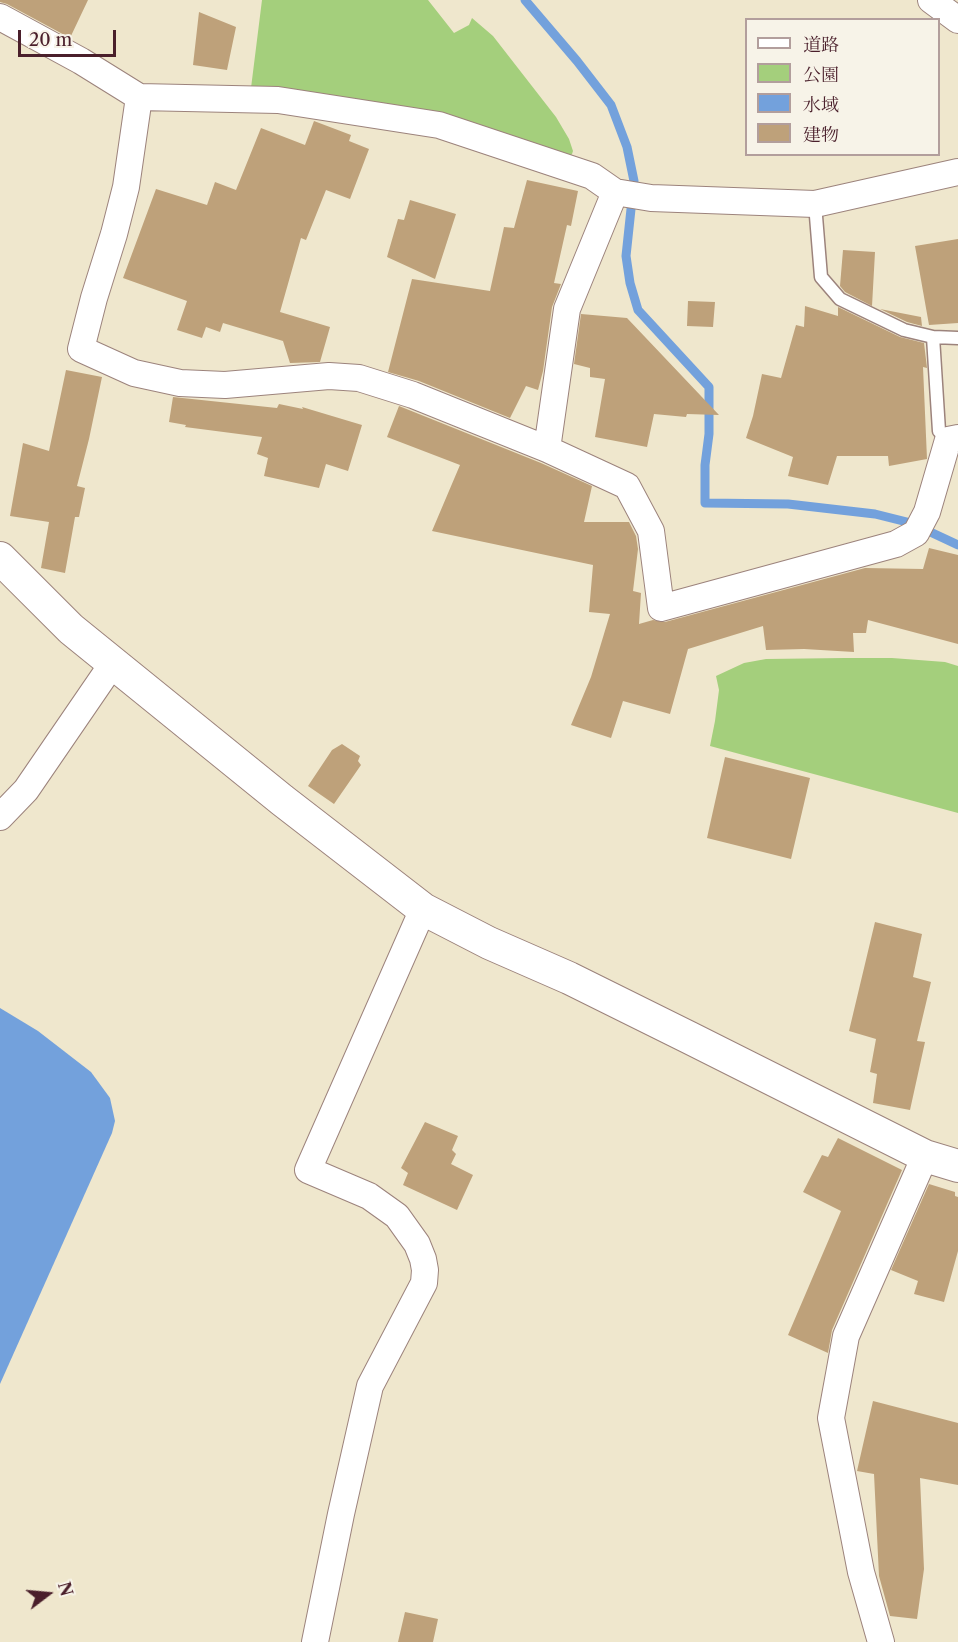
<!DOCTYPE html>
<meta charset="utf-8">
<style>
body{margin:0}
#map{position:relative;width:958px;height:1642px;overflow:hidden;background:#efe7cd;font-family:"Libre Caslon Text","Noto Serif JP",serif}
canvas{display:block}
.legend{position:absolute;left:745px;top:18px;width:195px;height:138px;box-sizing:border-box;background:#f7f3e8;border:2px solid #b29e9c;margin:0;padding:8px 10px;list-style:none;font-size:18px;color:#4a1f2b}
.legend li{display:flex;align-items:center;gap:12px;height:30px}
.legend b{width:30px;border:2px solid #b29e9c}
.north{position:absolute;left:18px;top:1564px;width:60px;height:60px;-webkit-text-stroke:4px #f7f3e8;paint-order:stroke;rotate:74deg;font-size:16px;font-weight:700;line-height:24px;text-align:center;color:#4a1f2b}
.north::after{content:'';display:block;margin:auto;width:21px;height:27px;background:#4a1f2b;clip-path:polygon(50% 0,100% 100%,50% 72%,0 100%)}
.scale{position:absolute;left:18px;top:30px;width:98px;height:27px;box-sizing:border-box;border:3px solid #4a1f2b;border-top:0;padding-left:8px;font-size:18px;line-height:21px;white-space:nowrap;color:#4a1f2b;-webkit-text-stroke:4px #f7f3e8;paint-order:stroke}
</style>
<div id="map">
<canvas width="958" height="1642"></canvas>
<ul class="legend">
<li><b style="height:8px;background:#fff"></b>道路</li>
<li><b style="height:16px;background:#a4cf7c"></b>公園</li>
<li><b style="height:16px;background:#73a1dc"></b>水域</li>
<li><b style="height:16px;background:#bea17a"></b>建物</li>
</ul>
<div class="north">N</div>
<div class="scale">20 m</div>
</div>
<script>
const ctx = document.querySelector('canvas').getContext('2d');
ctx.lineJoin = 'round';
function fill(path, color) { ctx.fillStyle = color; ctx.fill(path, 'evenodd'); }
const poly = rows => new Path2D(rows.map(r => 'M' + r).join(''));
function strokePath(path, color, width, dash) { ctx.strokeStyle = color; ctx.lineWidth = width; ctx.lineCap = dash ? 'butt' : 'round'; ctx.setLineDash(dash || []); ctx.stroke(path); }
fill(poly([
 [262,0,428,0,454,33,469,25,472,18,493,36,556,117,569,139,573,151,572,154,569,157,250,96],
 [844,658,892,658,945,662,958,666,958,813,710,746,715,721,719,690,716,676,744,663,766,659]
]), '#a4cf7c');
fill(poly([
 [0,1008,38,1031,91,1072,110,1098,115,1121,112,1133,0,1384]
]), '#73a1dc');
strokePath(poly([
 [525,0,577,61,611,105,627,147,634,181,626,256,630,283,638,310,709,387,709,434,705,465,705,503,788,504,875,514,911,523,958,545]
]), '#73a1dc', 9);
fill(poly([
 [0,0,88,0,70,38,7,4,0,2],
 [199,12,236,27,227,70,193,65],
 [314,121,351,135,349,141,369,149,350,199,326,190,306,240,301,238,280,312,330,327,320,362,290,363,283,341,223,323,220,332,206,327,202,338,177,330,187,301,123,278,156,189,207,205,215,182,236,190,261,128,305,145],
 [527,180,578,191,571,226,567,225,554,283,561,284,552,307,543,371,538,390,526,386,510,418,419,381,388,372,412,279,490,291,504,227,514,228],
 [410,200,456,214,435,279,387,257,398,219,404,220],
 [958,239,958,323,929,325,915,246],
 [843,250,875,252,872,306,845,292,840,286],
 [688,301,715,302,713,327,687,326],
 [805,306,838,316,838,307,900,337,924,343,927,368,923,367,927,459,889,466,888,456,837,456,828,485,788,476,793,457,746,438,753,416,762,374,781,378,796,325,804,327],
 [880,309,921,317,922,326,907,322],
 [581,314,627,318,719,415,687,414,686,417,654,414,647,447,595,437,605,379,590,377,590,368,574,364],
 [66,370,102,377,89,439,77,486,85,488,79,517,75,517,65,573,41,568,49,522,10,516,23,443,49,451],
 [173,397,277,408,279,404,303,409,302,407,362,425,348,471,326,464,319,488,264,476,268,458,257,454,262,437,185,427,186,425,169,422],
 [399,406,541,463,592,486,584,522,629,522,636,536,638,549,633,591,641,593,639,624,653,620,665,622,865,568,923,569,929,548,958,555,958,644,868,620,866,633,853,633,854,652,804,649,766,650,763,626,688,649,670,714,623,701,611,738,571,725,591,677,610,614,589,612,593,565,432,531,460,465,387,437],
 [342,744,360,756,358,761,361,765,334,804,308,786,332,750],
 [725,757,810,778,791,859,707,838],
 [875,922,922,934,913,977,931,982,917,1041,925,1042,910,1110,873,1103,877,1074,870,1072,876,1039,849,1031],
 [425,1122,458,1136,452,1150,456,1154,451,1164,473,1175,457,1210,403,1185,408,1173,401,1168],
 [838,1138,902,1170,832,1330,828,1353,788,1335,841,1211,803,1192,822,1155,828,1157],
 [929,1184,955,1192,955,1196,958,1197,958,1251,944,1302,914,1294,918,1281,891,1270],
 [873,1401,958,1423,958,1485,920,1478,924,1569,917,1619,890,1616,879,1576,874,1474,857,1471],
 [405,1612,438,1619,433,1642,398,1642]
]), '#bea17a');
const service = poly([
 [815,204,821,277,840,299,904,330,933,337,958,338],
 [933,337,939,431,948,440]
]);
const minor = poly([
 [931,0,958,20],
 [0,17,81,61,139,97],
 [958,172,815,204,651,198,615,192,592,176,439,125,278,100,139,97,126,187,114,234,94,298,81,349,134,373,180,383,225,385,329,376,359,378,413,395,547,449,627,486,651,531,661,608,896,544,916,533,927,512,948,440,958,438],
 [547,449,567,309,615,192],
 [0,817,26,790,113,663],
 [315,1642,341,1514,370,1386,424,1283,425,1270,423,1259,417,1244,397,1216,369,1196,308,1170,423,909],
 [881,1642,861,1572,831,1418,846,1336,925,1156]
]);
const tertiary = poly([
 [0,558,71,629,282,800,423,909,489,943,569,978,690,1038,925,1156,958,1166]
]);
strokePath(service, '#9c837c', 15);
strokePath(minor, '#9c837c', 28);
strokePath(tertiary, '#9c837c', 34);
strokePath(service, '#fff', 12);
strokePath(minor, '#fff', 26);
strokePath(tertiary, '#fff', 32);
</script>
